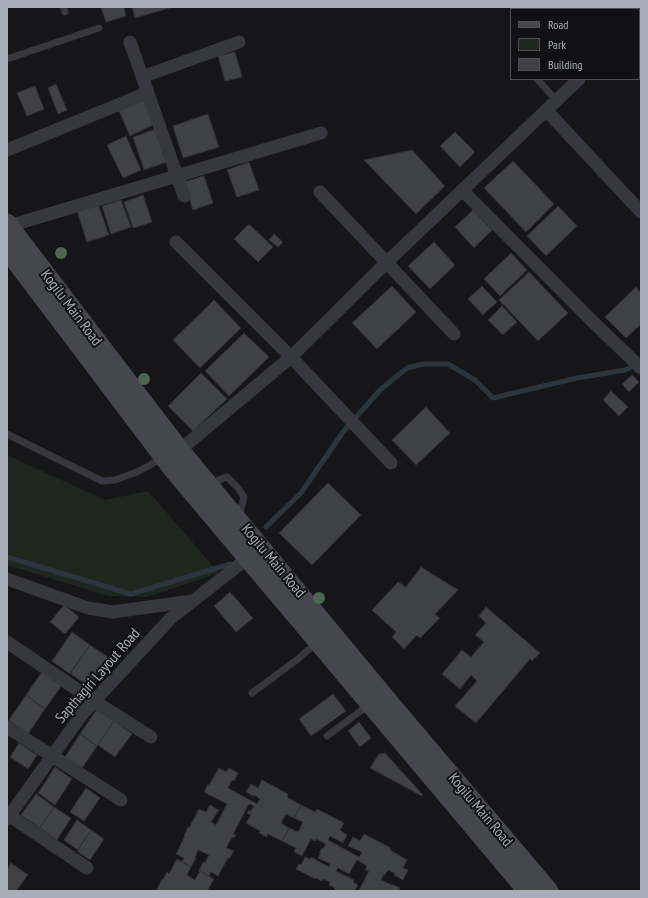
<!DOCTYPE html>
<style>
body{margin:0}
#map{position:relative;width:648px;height:898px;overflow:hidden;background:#161618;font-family:"PT Sans Narrow",sans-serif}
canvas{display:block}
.frame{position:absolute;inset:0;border:8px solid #a8adb8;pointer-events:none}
.legend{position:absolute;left:510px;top:8px;width:130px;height:72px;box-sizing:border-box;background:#111113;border:1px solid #4d4f55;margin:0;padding:5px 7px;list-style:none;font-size:12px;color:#a8adb8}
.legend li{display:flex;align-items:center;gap:8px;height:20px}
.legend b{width:20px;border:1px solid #4d4f55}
</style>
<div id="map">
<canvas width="648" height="898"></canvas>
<div class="frame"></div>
<ul class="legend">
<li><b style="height:5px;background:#45474d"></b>Road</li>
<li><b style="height:11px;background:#1e261f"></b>Park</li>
<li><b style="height:11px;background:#404145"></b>Building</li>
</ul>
</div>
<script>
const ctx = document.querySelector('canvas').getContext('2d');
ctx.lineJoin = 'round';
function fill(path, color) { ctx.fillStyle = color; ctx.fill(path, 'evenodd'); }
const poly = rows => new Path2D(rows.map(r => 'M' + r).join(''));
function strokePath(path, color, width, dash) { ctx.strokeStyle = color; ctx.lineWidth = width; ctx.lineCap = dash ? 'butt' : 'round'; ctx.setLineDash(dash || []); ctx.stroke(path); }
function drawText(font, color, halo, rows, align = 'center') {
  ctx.font = font + ' "PT Sans Narrow",sans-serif'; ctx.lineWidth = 4; ctx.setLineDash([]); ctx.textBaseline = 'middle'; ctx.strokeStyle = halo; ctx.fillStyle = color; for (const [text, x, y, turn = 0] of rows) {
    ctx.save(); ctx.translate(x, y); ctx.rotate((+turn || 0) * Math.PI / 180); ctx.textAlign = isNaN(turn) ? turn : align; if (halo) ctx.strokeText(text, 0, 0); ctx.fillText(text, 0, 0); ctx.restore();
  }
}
fill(poly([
 [7,455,105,500,148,491,219,573,147,597,108,596,7,565]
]), '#1e261f');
strokePath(poly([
 [266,527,301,493,343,432,380,390,407,368,423,364,448,364,475,380,493,398,577,378,625,370,636,365],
 [7,557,131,594,230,564]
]), '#2c353c', 5);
const building = poly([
 [101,7,124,7,126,16,106,22,101,7],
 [132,7,173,7,135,18,132,7],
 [538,7,569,7,570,9,535,9,538,7],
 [235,52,242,77,225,81,218,56,235,52],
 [56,84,67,110,58,114,48,88,56,84],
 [35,86,44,109,27,116,17,93,35,86],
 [144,99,155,124,130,136,119,111,144,99],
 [208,114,219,147,183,158,173,126,208,114],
 [156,129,167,162,144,170,133,137,156,129],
 [455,132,475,152,460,167,440,146,455,132],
 [126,136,141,170,123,178,107,145,126,136],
 [412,150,445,186,416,214,364,160,412,150],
 [513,161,554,204,526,232,484,188,513,161],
 [249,162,259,190,237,197,227,170,249,162],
 [204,176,213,203,193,210,184,182,204,176],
 [143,195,152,222,133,228,124,202,143,195],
 [121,200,131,227,111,234,102,206,121,200],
 [98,204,109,235,87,242,77,211,98,204],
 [558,206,577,226,546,256,527,236,558,206],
 [473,210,492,230,474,248,455,227,473,210],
 [249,224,273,247,258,262,234,239,249,224],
 [274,234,283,242,278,247,269,240,274,234],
 [434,242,455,265,430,289,408,266,434,242],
 [511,253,527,270,500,296,484,279,511,253],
 [529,272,568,313,538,341,499,300,529,272],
 [392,286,416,312,377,349,352,323,392,286],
 [482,286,497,302,483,315,468,299,482,286],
 [636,287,641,293,641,324,626,338,605,317,636,287],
 [214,300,241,328,200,368,173,340,214,300],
 [502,306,517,322,503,335,488,320,502,306],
 [244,333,269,357,229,396,205,371,244,333],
 [201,373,227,399,193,431,168,406,201,373],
 [632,375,639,382,629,392,622,384,632,375],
 [611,391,628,407,619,416,603,400,611,391],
 [426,407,450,433,416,465,392,440,426,407],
 [328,483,361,515,312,565,279,533,328,483],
 [421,567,458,590,435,614,440,618,420,638,417,635,404,649,392,637,396,632,372,610,398,582,406,587,421,567],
 [230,592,253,618,236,632,214,606,230,592],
 [64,605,79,617,65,634,50,622,64,605],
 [486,607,540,653,532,661,530,659,476,723,455,706,477,681,471,675,460,689,442,674,462,650,471,657,484,642,475,635,486,623,479,616,486,607],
 [72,632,90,645,70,674,52,661,72,632],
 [90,645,109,658,89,687,70,673,90,645],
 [42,672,62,685,45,709,26,695,42,672],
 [333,694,346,711,311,736,299,719,333,694],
 [26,695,45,709,28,734,9,720,26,695],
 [97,709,114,721,97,746,80,734,97,709],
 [114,721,132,734,115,757,98,745,114,721],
 [359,722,371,738,360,747,348,731,359,722],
 [80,734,97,746,82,768,65,757,80,734],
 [19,743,37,755,28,769,10,757,19,743],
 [385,753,423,795,422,796,370,768,379,754,385,753],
 [55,767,72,779,55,805,38,793,55,767],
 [219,768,226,772,229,768,238,773,234,781,232,780,228,788,257,804,260,799,254,795,253,796,246,792,251,784,258,788,262,780,288,794,287,797,301,805,294,818,286,814,281,823,289,828,282,841,268,834,267,837,259,833,260,831,246,823,251,815,247,813,249,810,251,811,254,806,249,804,233,834,236,835,234,838,232,837,226,848,234,851,229,859,228,858,218,876,211,872,209,876,199,871,203,862,205,863,209,855,198,850,195,858,196,858,191,867,182,862,184,858,176,854,185,836,184,836,188,827,189,828,199,809,206,812,210,805,219,810,211,822,216,825,227,804,204,792,208,784,209,785,219,768],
 [86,788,100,798,84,821,70,812,86,788],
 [36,794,54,807,40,828,21,815,36,794],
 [301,805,315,812,317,809,344,823,340,830,347,835,343,843,330,836,328,840,359,857,362,852,348,846,353,837,360,841,364,834,391,848,390,850,407,860,403,868,408,870,403,880,394,875,395,873,388,870,385,875,384,874,381,880,392,885,392,884,400,888,399,891,360,891,359,890,369,871,365,870,367,866,357,860,349,874,338,868,336,871,354,880,353,882,358,885,355,891,337,891,334,889,335,888,329,885,330,882,323,879,322,881,316,878,315,879,296,869,299,864,301,865,305,857,310,859,311,857,329,867,330,864,318,858,321,853,319,853,322,848,323,849,326,844,316,839,315,841,311,839,302,856,294,852,296,848,282,841,289,828,298,832,303,822,294,818,301,805],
 [54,807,71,818,57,840,40,828,54,807],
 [77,820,91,830,78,850,64,840,77,820],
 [91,830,104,839,90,860,77,851,91,830],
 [177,859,191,867,187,875,195,880,200,871,214,879,207,891,156,891,162,879,163,880,167,872,169,874,177,859],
 [11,863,28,875,16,891,7,891,7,869,11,863]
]);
fill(building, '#404145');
strokePath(building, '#303034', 1);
strokePath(poly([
 [63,7,65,12],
 [7,59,99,28],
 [537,79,556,100],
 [7,434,102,481,115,480,137,472,150,465,162,458],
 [210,484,226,477,228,478,238,488,244,497,239,517],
 [252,693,298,659,316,643],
 [327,736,370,704]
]), '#37383d', 7);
strokePath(poly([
 [600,7,602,9],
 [639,21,641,19],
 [130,42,184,196],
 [639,48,641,50],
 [142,77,239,42],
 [546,110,641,212],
 [7,150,147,93],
 [462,190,591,320,641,368],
 [320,192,454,334],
 [9,226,321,133],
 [176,242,291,357,391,463],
 [173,453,180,450,291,357,386,263,579,79],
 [7,579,88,608,113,612,192,601],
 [7,642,94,701,151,737],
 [7,727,121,800],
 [7,814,87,868],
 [7,819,83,713,171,618,253,554]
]), '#37383d', 13);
strokePath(poly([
 [7,223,180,450,395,709,549,891],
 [7,250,174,471,527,891]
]), '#45474d', 19);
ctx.fillStyle = '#506452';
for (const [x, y] of [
 [61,253],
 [144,379],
 [319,598]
]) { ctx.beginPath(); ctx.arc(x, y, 6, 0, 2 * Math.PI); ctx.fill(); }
drawText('15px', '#a8adb8', '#111113', [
 ["Kogilu Main Road",71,308,53],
 ["Kogilu Main Road",273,561,50],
 ["Sapthagiri Layout Road",98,676,-49],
 ["Kogilu Main Road",480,810,50]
]);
</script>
